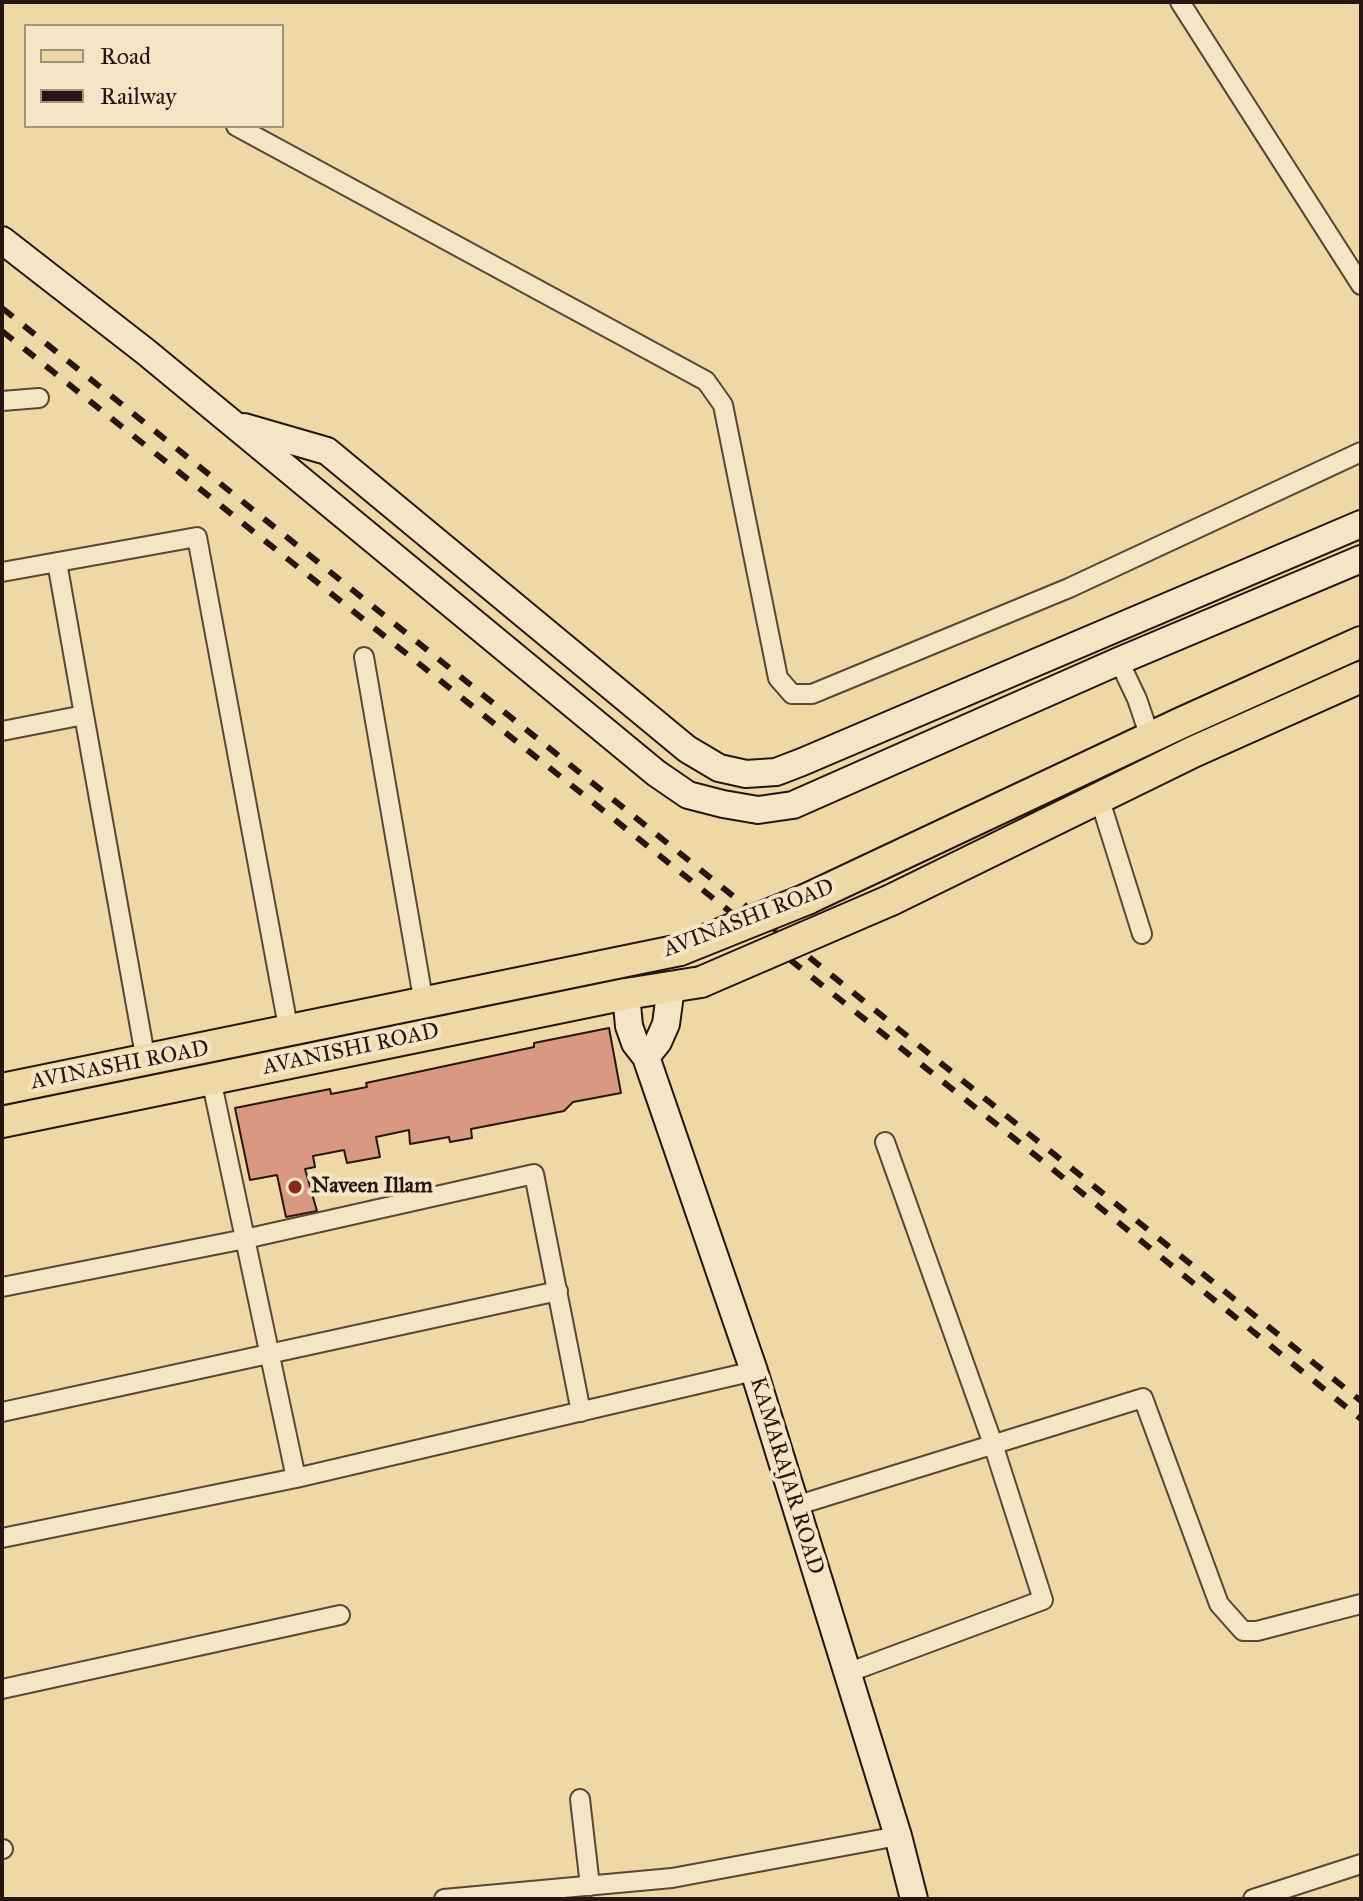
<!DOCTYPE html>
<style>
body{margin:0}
#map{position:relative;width:1363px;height:1901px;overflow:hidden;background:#eed8a6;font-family:"IM FELL Great Primer",serif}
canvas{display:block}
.frame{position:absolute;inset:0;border:4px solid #271610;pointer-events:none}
.legend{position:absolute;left:24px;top:24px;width:260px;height:104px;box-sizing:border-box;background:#f4e6c5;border:2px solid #a2937d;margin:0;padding:10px 14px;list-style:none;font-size:24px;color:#271610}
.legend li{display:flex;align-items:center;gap:16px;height:40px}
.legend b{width:40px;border:2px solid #a2937d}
</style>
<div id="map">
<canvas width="1363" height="1901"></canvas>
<div class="frame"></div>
<ul class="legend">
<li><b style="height:10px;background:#eed8a6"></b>Road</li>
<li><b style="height:10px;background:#271610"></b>Railway</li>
</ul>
</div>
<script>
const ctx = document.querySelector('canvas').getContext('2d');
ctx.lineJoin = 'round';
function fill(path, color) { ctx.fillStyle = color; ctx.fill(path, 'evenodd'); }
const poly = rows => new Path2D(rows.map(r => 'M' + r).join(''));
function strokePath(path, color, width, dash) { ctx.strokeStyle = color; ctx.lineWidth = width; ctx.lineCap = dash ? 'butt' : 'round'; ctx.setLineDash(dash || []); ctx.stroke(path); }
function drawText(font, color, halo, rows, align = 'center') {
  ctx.font = font + ' "IM FELL Great Primer",serif'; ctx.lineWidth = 8; ctx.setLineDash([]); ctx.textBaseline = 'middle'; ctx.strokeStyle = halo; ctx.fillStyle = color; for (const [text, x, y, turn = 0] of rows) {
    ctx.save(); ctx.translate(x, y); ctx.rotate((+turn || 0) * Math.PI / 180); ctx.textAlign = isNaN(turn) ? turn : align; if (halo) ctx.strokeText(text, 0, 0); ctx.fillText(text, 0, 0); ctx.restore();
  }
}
const building = poly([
 [609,1028,621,1093,573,1102,564,1111,471,1129,472,1138,450,1142,449,1137,410,1144,409,1130,376,1137,380,1157,347,1163,344,1150,313,1156,315,1167,305,1169,317,1211,286,1217,277,1175,250,1180,235,1108,330,1089,331,1094,367,1087,366,1083,534,1047,534,1043,609,1028]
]);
fill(building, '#d99882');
strokePath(building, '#271610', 2);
const street = poly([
 [1180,2,1361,285],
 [236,126,706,381,723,405,778,678,792,694,812,694,1069,588,1361,452],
 [2,401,39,398],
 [57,562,84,715],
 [2,572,197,537,289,1032],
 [364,657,424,1004],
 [1119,661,1137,699,1150,737],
 [2,731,84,715,146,1061],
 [1099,797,1142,934],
 [211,1079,296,1478],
 [2,1287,245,1239,534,1174,581,1412],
 [2,1412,558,1291],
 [795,1506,1143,1398,1219,1604,1243,1631,1257,1631,1361,1604],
 [2,1538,296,1478,754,1371],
 [847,1673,1043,1600,993,1444,885,1142],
 [2,1689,340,1615],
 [580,1799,590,1886],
 [2,1849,3,1849],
 [444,1899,672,1878,898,1836],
 [1253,1899,1361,1864]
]);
const secondary = poly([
 [2,240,146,352,656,773,688,795,723,804,758,810,793,805,1119,661,1361,559],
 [244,427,327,451,687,749,719,768,746,774,776,772,802,762,1361,524],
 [626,994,629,1026,635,1043,646,1057,754,1371,898,1836,914,1899],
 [646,1057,658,1042,666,1024,671,987]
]);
const primary = poly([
 [807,899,1181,723,1361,642],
 [891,900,1193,752,1361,677],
 [2,1089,680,950],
 [2,1122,626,994,701,982]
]);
strokePath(street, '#594636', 22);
strokePath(secondary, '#271610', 30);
strokePath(primary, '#271610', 34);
strokePath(street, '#f4e6c5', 18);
strokePath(secondary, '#f4e6c5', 26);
strokePath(primary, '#eed8a6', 30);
strokePath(poly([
 [2,308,1361,1401],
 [2,331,1050,1167,1361,1419]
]), '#271610', 6, [14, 14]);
const primaryBridge = poly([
 [680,950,807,899],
 [701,982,891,900]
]);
strokePath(primaryBridge, '#271610', 34, []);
strokePath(primaryBridge, '#eed8a6', 30);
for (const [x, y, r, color] of [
 [295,1187,8,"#8f2418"]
]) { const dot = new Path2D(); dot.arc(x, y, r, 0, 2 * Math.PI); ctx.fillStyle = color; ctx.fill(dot); strokePath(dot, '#f4e6c5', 3); }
drawText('22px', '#271610', '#f4e6c5', [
 ["AVINASHI ROAD",749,919,-21],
 ["AVANISHI ROAD",351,1050,-12],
 ["AVINASHI ROAD",120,1066,-11],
 ["KAMARAJAR ROAD",786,1476,73]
]);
drawText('bold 22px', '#271610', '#f4e6c5', [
 ["Naveen Illam",311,1187]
], 'left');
</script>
